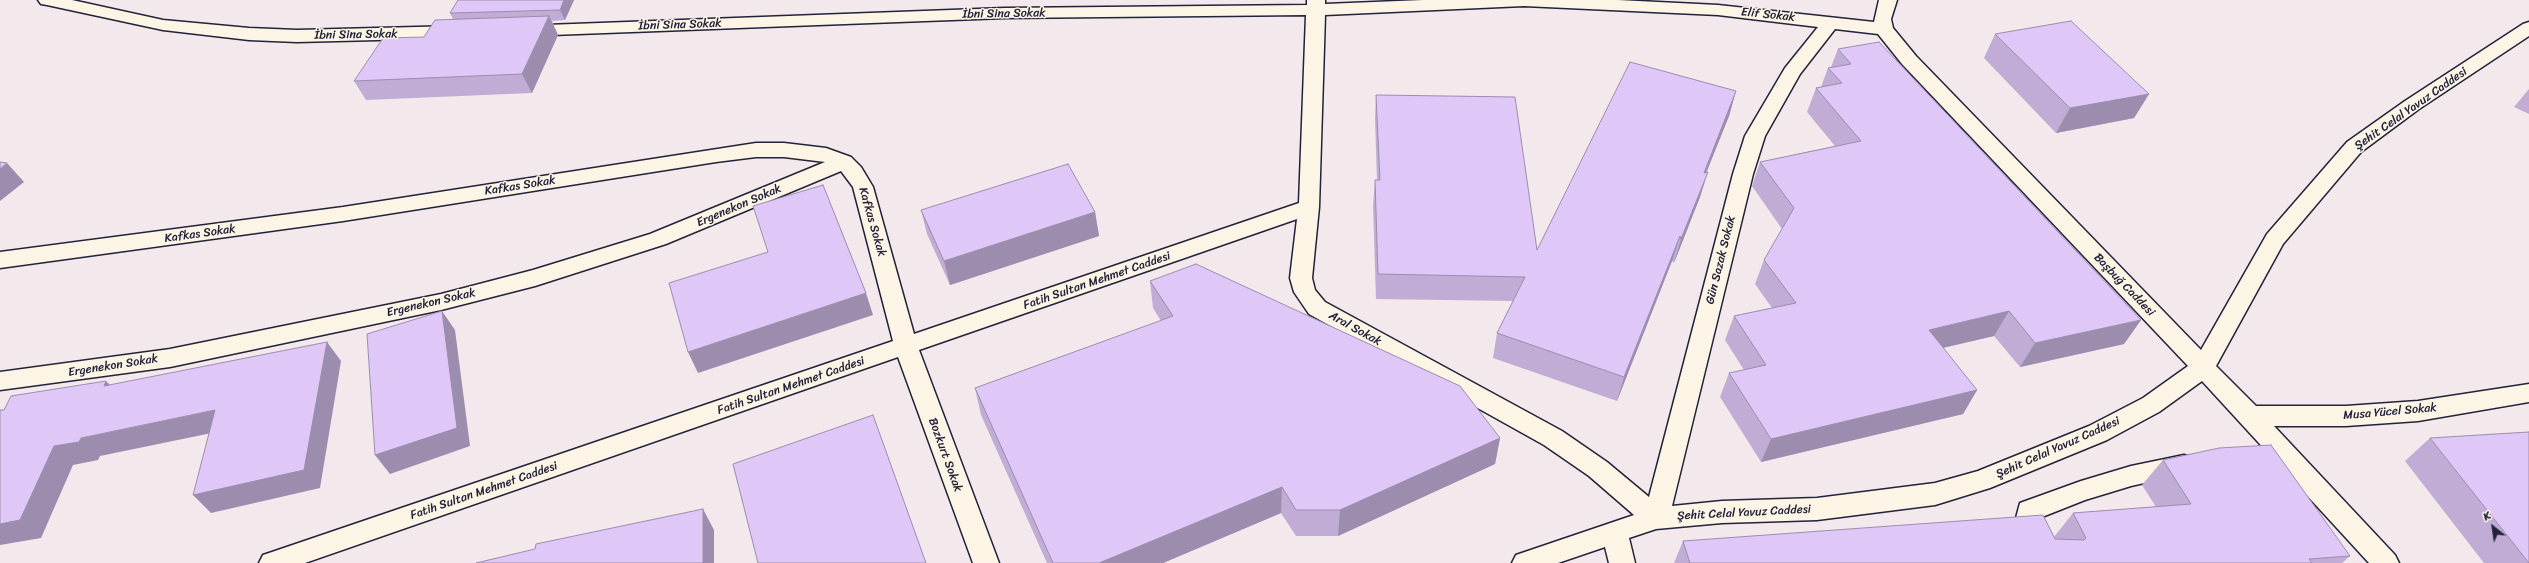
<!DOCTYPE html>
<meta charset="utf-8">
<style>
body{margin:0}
#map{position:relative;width:2529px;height:563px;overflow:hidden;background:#f3e8eb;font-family:Sriracha,sans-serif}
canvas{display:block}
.north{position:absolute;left:2473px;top:507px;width:40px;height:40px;-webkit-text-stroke:3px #fcf5e5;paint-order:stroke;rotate:330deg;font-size:11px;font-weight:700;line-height:16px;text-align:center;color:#22223b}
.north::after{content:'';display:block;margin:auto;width:14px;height:18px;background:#22223b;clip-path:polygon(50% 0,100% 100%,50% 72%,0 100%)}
</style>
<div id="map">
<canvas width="2529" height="563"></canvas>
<div class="north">K</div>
</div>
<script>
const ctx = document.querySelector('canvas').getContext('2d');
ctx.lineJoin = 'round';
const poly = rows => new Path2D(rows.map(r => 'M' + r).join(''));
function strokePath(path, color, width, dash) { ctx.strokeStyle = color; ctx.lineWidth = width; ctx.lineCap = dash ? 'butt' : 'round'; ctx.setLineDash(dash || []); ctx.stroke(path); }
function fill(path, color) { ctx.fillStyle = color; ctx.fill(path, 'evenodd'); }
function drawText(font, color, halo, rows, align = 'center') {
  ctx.font = font + ' Sriracha,sans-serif'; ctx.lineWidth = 3; ctx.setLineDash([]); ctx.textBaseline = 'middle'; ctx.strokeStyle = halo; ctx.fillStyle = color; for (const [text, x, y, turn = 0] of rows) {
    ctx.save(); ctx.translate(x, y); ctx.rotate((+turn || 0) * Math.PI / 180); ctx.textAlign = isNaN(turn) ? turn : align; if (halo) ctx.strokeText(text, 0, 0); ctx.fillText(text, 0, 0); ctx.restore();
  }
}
const minor = poly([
 [38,0,72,0,163,20,249,28,297,30,457,26,463,28,466,32,463,36,457,38,297,42,249,40,163,30,47,5,41,4,38,0],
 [1307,0,1325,0,1325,4,1423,0,1618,0,1718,5,1874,22,1879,0,1897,0,1891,19,1893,28,1916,56,2201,350,2267,234,2347,142,2405,101,2523,24,2529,22,2529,36,2419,109,2361,152,2283,244,2216,366,2256,406,2346,406,2418,401,2529,384,2529,402,2418,421,2346,426,2274,426,2395,555,2399,563,2369,563,2202,381,2159,412,2107,440,1990,488,1935,505,1817,520,1722,523,1656,529,1629,538,1635,563,1609,563,1605,547,1558,563,1512,563,1516,555,1634,515,1589,476,1544,445,1309,314,1294,292,1290,278,1297,219,919,350,999,563,973,563,898,357,305,563,259,563,263,555,272,552,893,341,853,187,841,171,666,244,535,286,441,310,170,367,0,390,0,372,170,349,441,294,533,270,650,234,825,162,784,157,756,157,716,162,343,221,0,268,0,252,343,207,756,143,784,143,826,148,851,157,861,167,873,187,914,334,1299,203,1306,15,1005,18,525,36,519,34,516,30,519,26,1005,8,1307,5,1307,0],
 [1524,6,1718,15,1818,27,1785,68,1745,136,1733,174,1649,497,1607,462,1562,431,1325,302,1315,290,1312,278,1319,207,1325,15,1524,6],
 [1835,29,1878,34,1902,64,2188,366,2143,398,2089,426,1978,471,1935,483,1817,498,1722,501,1672,506,1753,174,1765,136,1800,74,1835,29],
 [2184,455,2193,458,2196,465,2193,472,2131,486,2085,500,2042,517,2065,563,2038,563,2016,518,2020,503,2081,481,2131,466,2184,455]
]);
strokePath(minor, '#22223b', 3);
fill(minor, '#fcf5e5');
fill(poly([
 [574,0,565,20,552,21,558,35,532,93,366,100,354,81,453,19,450,13],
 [1995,34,2149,94,2134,118,2056,133,1984,58],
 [1838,49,2141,320,2124,344,2020,367,1994,336,1943,348,1977,390,1963,414,1761,462,1720,397,1729,373,1744,370,1725,340,1734,316,1772,308,1755,284,1764,260,1782,229,1752,186,1760,162,1835,146,1807,112,1816,88,1821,87,1828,68,1831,67],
 [2529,89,2529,114,2514,107],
 [1736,91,1729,116,1706,173,1700,197,1674,263,1672,261,1617,401,1493,358,1497,333,1513,301,1376,299,1373,205,1375,180,1377,180,1375,119,1376,95,1537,250],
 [921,210,1095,212,1099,236,950,285,927,234],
 [1150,281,1500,438,1495,464,1338,536,1296,536,1281,513,1163,563,1047,563,981,415,975,388,1161,321,1153,308],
 [2430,438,2529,563,2484,563,2405,461],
 [2163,460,2350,556,2342,563,1674,563,1683,541,2054,537,2073,513,2156,507,2142,485]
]), '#c0acd5');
fill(poly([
 [564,0,574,0,565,20,560,10],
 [549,16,558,35,532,93,522,74],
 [1736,91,1729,116,1696,198,1704,173],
 [2149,94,2134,118,2056,133,2070,108],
 [7,163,24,182,0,201,0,169],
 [1708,172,1700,197,1674,263,1681,239],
 [1095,212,1099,236,950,285,944,261],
 [1680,236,1672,261,1617,401,1624,377],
 [866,293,873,315,698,373,688,352],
 [442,311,455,330,470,446,390,474,375,455],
 [2009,311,1994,336,1916,354,1929,330],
 [2141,320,2124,344,2020,367,2035,343],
 [327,342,341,361,320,488,211,513,193,495],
 [106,381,124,399,104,386],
 [1977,390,1963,414,1761,462,1771,439],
 [215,410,231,429,100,456,98,460,73,465,41,538,0,545,0,524,54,446,81,438],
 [1500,438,1495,464,1338,536,1340,510],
 [1282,487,1281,513,1163,563,1099,563],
 [703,509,714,530,714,563,703,563]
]), '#9c8cae');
const building = poly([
 [458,0,564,0,560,10,450,13,458,0],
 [549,16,522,74,354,81,383,38,424,37,435,20,549,16],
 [2071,21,2149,94,2070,108,1995,34,2071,21],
 [1879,42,2141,320,2035,343,2009,311,1929,330,1977,390,1771,439,1729,373,1766,365,1734,316,1796,303,1764,260,1794,208,1760,162,1861,141,1816,88,1842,83,1828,68,1851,64,1838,49,1879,42],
 [1630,62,1736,91,1704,173,1708,172,1681,239,1680,236,1624,377,1497,333,1525,277,1378,274,1375,180,1380,180,1376,95,1515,97,1537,250,1630,62],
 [0,162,7,163,0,169,0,162],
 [1068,164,1095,212,944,261,921,210,1068,164],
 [823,185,866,293,688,352,669,283,768,252,753,206,823,185],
 [1196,264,1460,386,1500,438,1340,510,1296,510,1282,487,1099,563,1053,563,975,388,1173,316,1150,281,1196,264],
 [442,311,457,428,375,455,367,334,442,311],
 [327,342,304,470,193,495,215,410,81,438,79,442,54,446,20,520,0,524,0,410,4,410,11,396,106,381,104,386,327,342],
 [873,415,926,563,758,563,733,464,873,415],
 [2529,432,2529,563,2430,438,2529,432],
 [2271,445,2350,556,2309,559,2312,563,1690,563,1683,541,2043,515,2055,539,2084,540,2086,538,2073,513,2191,504,2163,460,2219,448,2271,445],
 [703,509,703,563,476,563,535,549,536,544,703,509]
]);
fill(building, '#dfc8f8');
strokePath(building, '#9c8cae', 1);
drawText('12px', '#22223b', '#fcf5e5', [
 ["İbni Sina Sokak",1004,14,-1],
 ["Elif Sokak",1768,15,6],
 ["İbni Sina Sokak",680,25,-2],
 ["İbni Sina Sokak",356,35,-1],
 ["Şehit Celal Yavuz Caddesi",2411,109,-35],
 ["Kafkas Sokak",520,186,-9],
 ["Ergenekon Sokak",739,206,-23],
 ["Kafkas Sokak",872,222,74],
 ["Kafkas Sokak",200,234,-8],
 ["Gün Sazak Sokak",1721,260,-76],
 ["Fatih Sultan Mehmet Caddesi",1097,281,-19],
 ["Başbuğ Caddesi",2124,285,46],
 ["Ergenekon Sokak",431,303,-13],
 ["Aral Sokak",1355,329,29],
 ["Ergenekon Sokak",113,366,-9],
 ["Fatih Sultan Mehmet Caddesi",791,386,-19],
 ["Musa Yücel Sokak",2390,412,-5],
 ["Şehit Celal Yavuz Caddesi",2058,448,-24],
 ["Bozkurt Sokak",945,455,70],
 ["Fatih Sultan Mehmet Caddesi",484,491,-19],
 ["Şehit Celal Yavuz Caddesi",1744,513,-3]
]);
</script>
